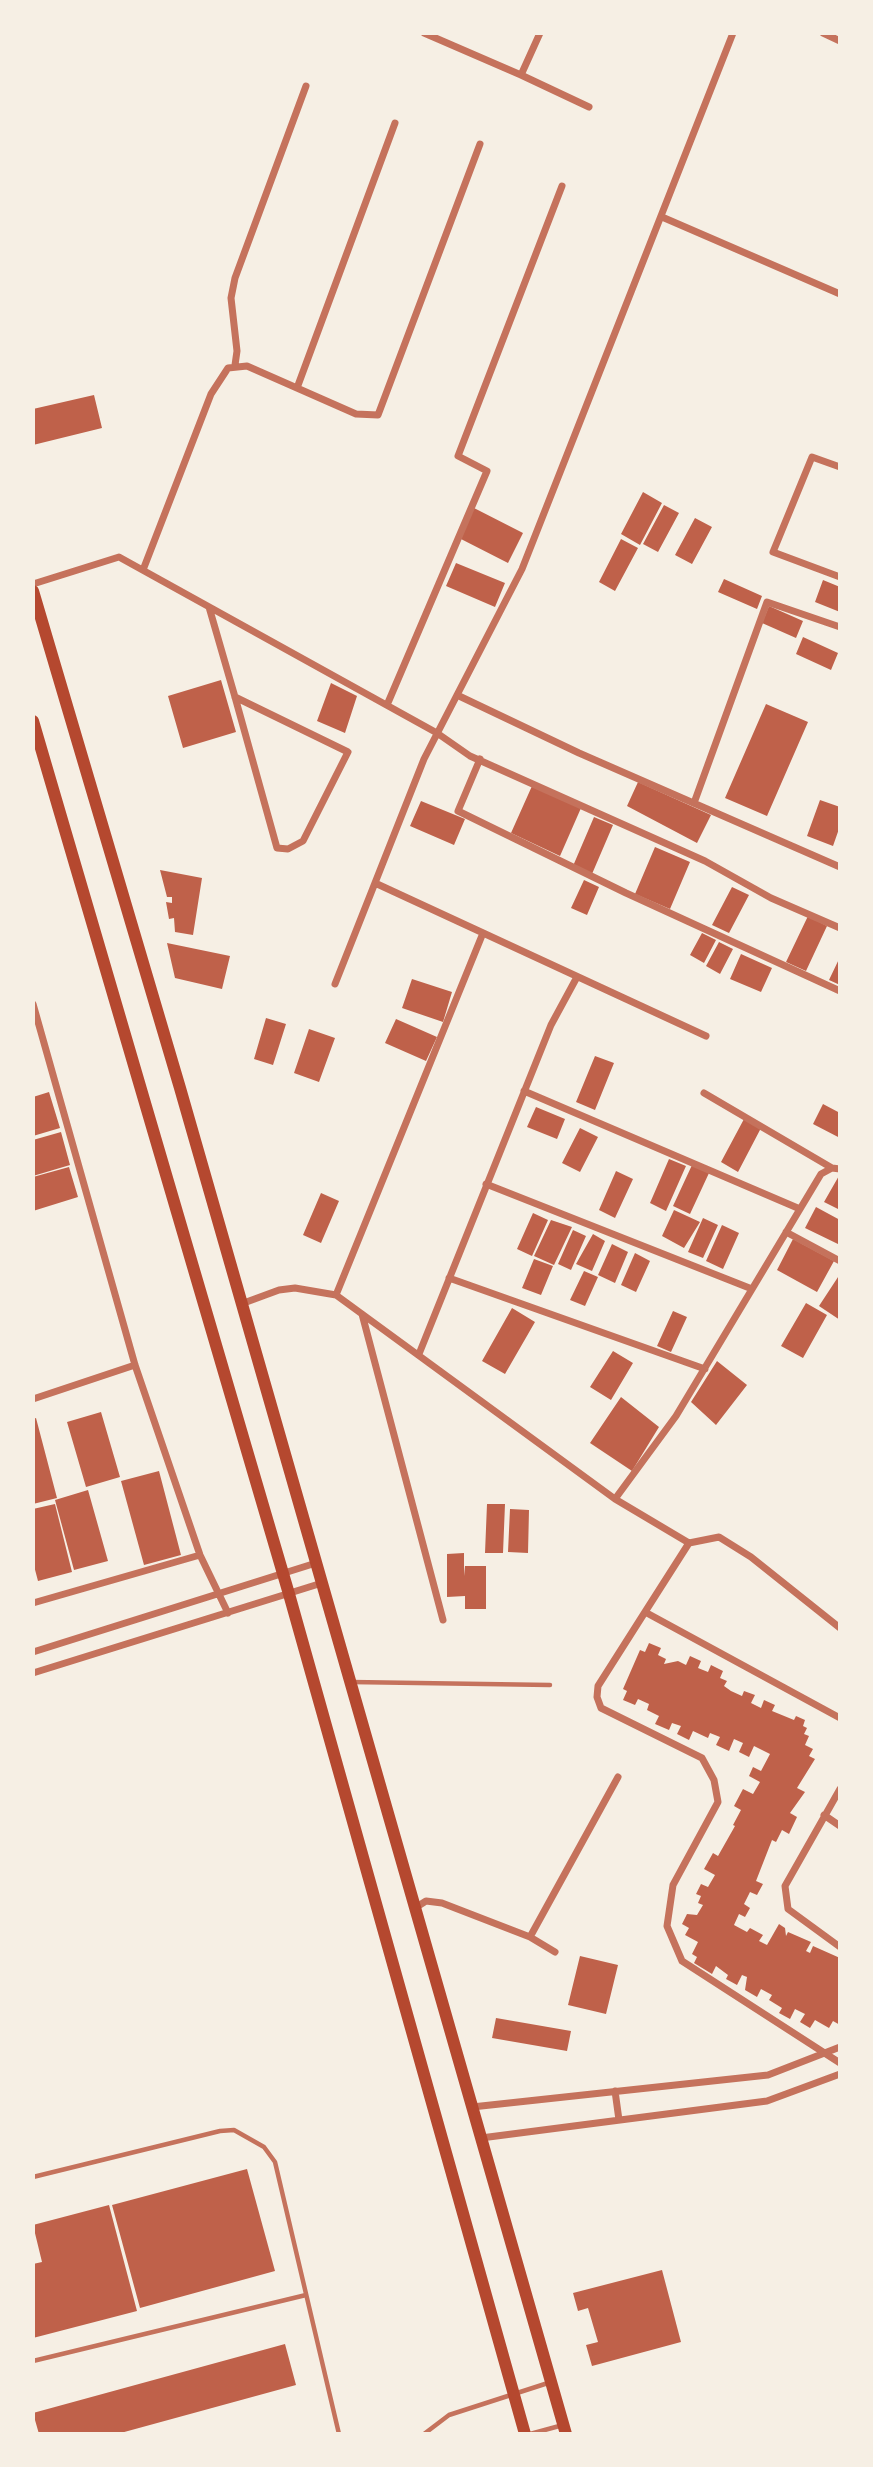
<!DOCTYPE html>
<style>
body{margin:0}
#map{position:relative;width:873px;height:2467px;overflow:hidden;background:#f6efe4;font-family:"Sofia Sans Condensed",sans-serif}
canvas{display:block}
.frame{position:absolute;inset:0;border:35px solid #f6efe4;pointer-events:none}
</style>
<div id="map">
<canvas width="873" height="2467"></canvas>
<div class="frame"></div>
</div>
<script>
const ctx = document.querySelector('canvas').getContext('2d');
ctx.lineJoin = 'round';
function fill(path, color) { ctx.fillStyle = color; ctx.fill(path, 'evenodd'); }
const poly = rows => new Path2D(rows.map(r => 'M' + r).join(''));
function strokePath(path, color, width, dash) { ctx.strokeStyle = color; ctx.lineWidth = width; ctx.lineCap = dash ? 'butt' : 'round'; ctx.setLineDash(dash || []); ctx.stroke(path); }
fill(poly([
 [94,395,102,428,33,445,33,409],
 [643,492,662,503,640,545,621,534],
 [664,505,679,513,658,552,643,544],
 [474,508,523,533,508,563,459,538],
 [695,518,712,527,692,564,675,555],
 [621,539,638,548,615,591,599,582],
 [456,563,505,583,495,607,446,586],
 [724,579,762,596,757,609,718,592],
 [823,580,840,587,840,612,815,602],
 [769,606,803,621,796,638,762,623],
 [803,637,838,653,831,670,796,654],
 [221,680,236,732,183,748,168,696],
 [331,683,357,696,345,733,317,721],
 [766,704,808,722,767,816,725,798],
 [638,782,711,815,697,843,627,806],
 [532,786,581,808,560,856,511,833],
 [820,800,840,807,840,826,833,846,807,836],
 [421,801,465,819,454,845,410,826],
 [594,817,613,825,592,874,573,866],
 [655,847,690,862,670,909,635,894],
 [160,870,202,878,193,935,175,932,174,918,169,919,166,902,172,903,172,897,167,897],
 [584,880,599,887,587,915,571,908],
 [732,887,749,895,729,933,712,925],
 [808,916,827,926,806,971,786,962],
 [702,933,716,940,704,963,690,955],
 [719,942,733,949,720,974,706,966],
 [167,943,230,956,222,989,175,978],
 [741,954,772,968,761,992,730,979],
 [840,957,840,985,829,980],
 [412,979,452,992,443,1022,402,1008],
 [266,1018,286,1024,273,1065,254,1059],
 [396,1019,437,1037,426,1061,385,1043],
 [309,1029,335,1038,319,1082,294,1073],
 [595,1056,614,1063,595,1110,576,1102],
 [49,1092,60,1128,33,1136,33,1097],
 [823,1104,840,1113,840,1138,813,1124],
 [536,1107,565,1119,557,1139,527,1127],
 [744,1119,761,1128,738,1172,721,1162],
 [580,1128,598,1137,580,1172,562,1163],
 [61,1132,70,1165,33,1176,33,1140],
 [669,1159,686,1166,666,1211,650,1203],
 [692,1165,709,1173,690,1214,673,1206],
 [69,1167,78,1197,33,1211,33,1177],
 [616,1171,633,1179,615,1218,599,1210],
 [840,1174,840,1210,824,1202],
 [321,1193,339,1201,321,1243,303,1235],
 [816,1207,840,1220,840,1245,805,1228],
 [674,1210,700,1222,684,1248,662,1236],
 [533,1213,548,1220,532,1256,517,1249],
 [703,1218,718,1225,703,1258,688,1252],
 [551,1220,572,1227,554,1265,534,1256],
 [722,1225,739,1233,723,1269,706,1261],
 [573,1230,586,1236,571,1270,558,1264],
 [593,1234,605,1241,592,1271,576,1264],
 [793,1239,834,1261,817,1292,777,1270],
 [612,1244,628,1252,615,1283,598,1275],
 [635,1253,650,1261,636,1292,621,1285],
 [534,1259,553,1266,541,1295,522,1288],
 [584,1271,598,1277,585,1306,570,1300],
 [840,1274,840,1320,819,1306],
 [806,1303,827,1315,803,1358,781,1346],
 [512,1308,535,1322,505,1374,482,1361],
 [673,1311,687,1317,671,1352,657,1346],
 [613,1351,633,1363,611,1400,590,1387],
 [717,1361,747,1385,716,1425,691,1402],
 [621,1397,659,1427,632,1471,590,1443],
 [101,1412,120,1477,86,1487,67,1422],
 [36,1418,57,1498,33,1504,33,1419],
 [159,1471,181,1555,144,1565,121,1481],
 [88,1490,108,1561,74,1570,55,1500],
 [55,1504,72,1572,38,1581,33,1562,33,1509],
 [487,1504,505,1504,503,1553,485,1553],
 [510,1509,529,1510,528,1553,508,1552],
 [464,1553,464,1576,465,1566,486,1566,486,1609,465,1609,465,1596,447,1597,447,1554],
 [649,1643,661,1648,658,1655,666,1659,664,1664,678,1661,686,1665,690,1656,701,1661,698,1668,708,1672,711,1665,723,1671,720,1678,727,1681,724,1686,731,1691,742,1696,744,1691,755,1695,751,1703,761,1708,764,1700,775,1705,772,1711,794,1720,796,1716,805,1720,803,1726,807,1728,804,1734,809,1736,805,1745,813,1749,809,1756,815,1759,797,1788,805,1792,790,1813,797,1817,789,1834,782,1830,776,1842,772,1840,756,1881,763,1884,757,1895,750,1892,744,1904,750,1908,745,1917,739,1914,734,1925,747,1932,750,1928,763,1935,759,1941,767,1945,779,1924,785,1928,786,1936,788,1932,811,1942,806,1951,810,1953,813,1946,840,1958,840,2025,833,2021,829,2028,815,2020,810,2028,800,2022,805,2014,795,2009,790,2019,779,2013,782,2008,769,2000,772,1995,761,1989,757,1997,745,1990,747,1977,742,1975,737,1985,726,1979,728,1975,716,1966,712,1974,694,1963,697,1957,692,1954,698,1942,685,1935,689,1928,682,1924,687,1914,697,1915,703,1905,698,1903,701,1896,696,1894,701,1884,708,1887,715,1875,704,1869,713,1853,718,1856,735,1826,733,1825,741,1810,734,1806,743,1789,753,1794,760,1782,749,1776,753,1767,761,1771,770,1754,754,1746,749,1757,739,1752,743,1743,734,1739,729,1751,716,1745,720,1737,710,1733,708,1738,693,1731,689,1740,677,1734,681,1726,672,1723,669,1730,655,1724,659,1716,647,1710,649,1704,638,1699,635,1705,623,1700,627,1691,623,1689,640,1650,645,1652],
 [580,1956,618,1965,606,2014,568,2005],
 [496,2018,571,2031,567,2051,492,2038],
 [247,2169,275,2271,140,2308,112,2205],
 [109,2205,137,2311,33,2338,33,2264,42,2262,33,2225],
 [662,2270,681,2342,592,2366,586,2345,598,2342,588,2308,578,2311,573,2293],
 [285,2344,296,2385,117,2434,39,2434,33,2413]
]), '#bf614a');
strokePath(poly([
 [351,1682,550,1685],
 [33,2177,220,2131,234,2130,264,2147,275,2162,339,2434],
 [33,2361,306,2295],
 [424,2434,449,2415,548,2383],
 [530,2434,563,2425]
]), '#c5725c', 4.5);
strokePath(poly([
 [424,33,521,75,540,33],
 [823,33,840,41],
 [521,75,589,107],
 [662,217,840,294],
 [235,365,237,351,231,298,235,278,306,86],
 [297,388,395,123],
 [840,467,812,457,773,552,840,577],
 [143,570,211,394,228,368,247,366,356,414,378,415,480,144],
 [33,584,119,557,437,733,470,756,705,861,771,898,840,928],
 [209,607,235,697,277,848,288,849,303,841,348,752,235,697],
 [457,695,579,753,840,867],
 [387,705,487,471,458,456,562,186],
 [480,759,458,811,626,893,840,991],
 [694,803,767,602,840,627],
 [375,883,706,1036],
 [335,984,424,759,522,569,733,33],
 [33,1004,135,1365,200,1555,228,1613],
 [524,1091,800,1209],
 [704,1093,832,1168],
 [486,1184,752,1289],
 [786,1232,840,1261],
 [449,1278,705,1369],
 [336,1295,483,933],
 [241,1304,279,1290,295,1288,336,1295,615,1499,689,1543],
 [362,1314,443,1620],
 [419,1354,551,1025,577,977],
 [33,1399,135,1365],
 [615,1499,676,1416,821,1174,832,1168,840,1169],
 [33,1603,200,1555],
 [645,1612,689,1543,719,1537,751,1557,840,1628],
 [33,1652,316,1563],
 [33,1673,322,1583],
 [840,1718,645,1612,598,1686,597,1697,601,1708,702,1758,714,1780,718,1802,673,1885,667,1926,682,1961,840,2063],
 [840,1789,785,1886,788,1909,840,1947],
 [824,1815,840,1826],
 [415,1908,426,1901,442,1903,530,1937,555,1952],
 [530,1937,618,1777],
 [615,2091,619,2120],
 [472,2107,768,2075,840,2047],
 [481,2138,767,2101,840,2074]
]), '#c5725c', 7);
strokePath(poly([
 [33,591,180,1088,566,2434],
 [33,721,289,1594,525,2434]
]), '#b5482f', 12);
</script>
